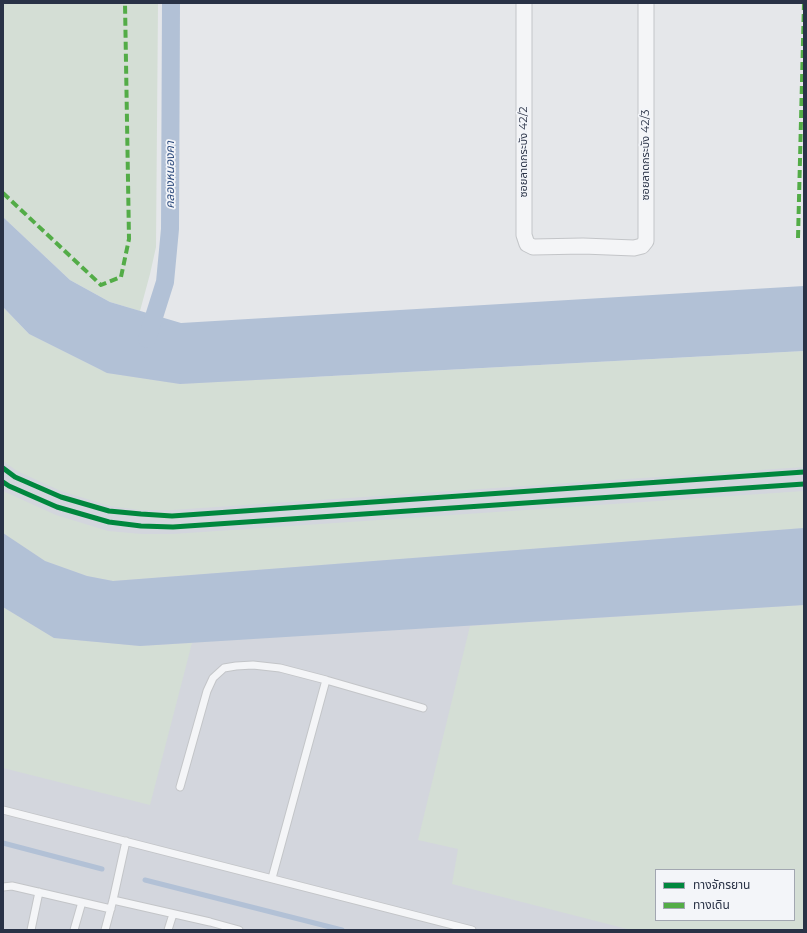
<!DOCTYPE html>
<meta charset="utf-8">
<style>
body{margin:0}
#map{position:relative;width:807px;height:933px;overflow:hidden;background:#e5e7ea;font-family:Montserrat,"Noto Sans Thai",sans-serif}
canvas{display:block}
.frame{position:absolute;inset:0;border:4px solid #293246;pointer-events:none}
.legend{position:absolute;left:655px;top:869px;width:140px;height:52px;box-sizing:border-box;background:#f3f5f9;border:1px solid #a2a7b1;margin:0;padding:5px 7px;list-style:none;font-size:12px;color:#293246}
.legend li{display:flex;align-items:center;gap:8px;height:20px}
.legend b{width:20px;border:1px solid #a2a7b1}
</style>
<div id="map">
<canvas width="807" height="933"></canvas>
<div class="frame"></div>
<ul class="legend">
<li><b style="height:5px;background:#00873e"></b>ทางจักรยาน</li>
<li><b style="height:5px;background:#53ac47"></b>ทางเดิน</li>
</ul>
</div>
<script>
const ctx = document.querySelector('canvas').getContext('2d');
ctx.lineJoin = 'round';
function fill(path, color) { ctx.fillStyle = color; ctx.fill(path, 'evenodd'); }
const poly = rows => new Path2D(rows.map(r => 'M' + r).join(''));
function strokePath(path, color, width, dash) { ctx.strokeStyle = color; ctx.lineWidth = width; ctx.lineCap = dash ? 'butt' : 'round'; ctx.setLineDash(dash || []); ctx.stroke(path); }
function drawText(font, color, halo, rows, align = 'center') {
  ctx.font = font + ' Montserrat,"Noto Sans Thai",sans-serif'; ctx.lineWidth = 3.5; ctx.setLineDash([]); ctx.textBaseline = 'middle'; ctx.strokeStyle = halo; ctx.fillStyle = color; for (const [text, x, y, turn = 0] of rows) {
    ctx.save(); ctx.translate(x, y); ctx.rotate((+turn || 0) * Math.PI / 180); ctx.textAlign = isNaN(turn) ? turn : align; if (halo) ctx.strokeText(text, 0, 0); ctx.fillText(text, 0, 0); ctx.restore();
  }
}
fill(poly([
 [3,367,804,394,804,930,3,930],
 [656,870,794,870,794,920,656,920]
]), '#d3d6dd');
fill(poly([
 [3,3,158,3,156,247,150,274,140,311,110,302,70,280,3,217],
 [3,307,29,334,107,373,180,384,804,351,804,467,172,510,140,510,110,506,61,491,17,471,3,461],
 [3,491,56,515,108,531,142,534,173,534,804,491,804,528,113,581,87,576,45,561,3,533],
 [804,605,804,930,631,930,452,884,458,849,418,840,470,626],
 [656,870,794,870,794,920,656,920],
 [3,607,54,638,140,646,192,643,150,805,3,768]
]), '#d4ded5');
fill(poly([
 [3,217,70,280,110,302,181,323,804,286,804,351,180,384,107,373,29,334,3,307],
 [804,528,804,605,140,646,54,638,3,607,3,533,45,561,87,576,113,581]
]), '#b2c1d6');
strokePath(poly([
 [3,843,102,869],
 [145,880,342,930]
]), '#b2c1d6', 5);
strokePath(poly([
 [147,339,165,282,170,229,171,3]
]), '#b2c1d6', 18);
const lane = poly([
 [180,787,207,691,213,678,224,668,236,666,253,665,280,668,326,680,423,708],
 [3,810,472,930],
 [272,878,326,680],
 [3,887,12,886,111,909],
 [113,900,210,922,239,930],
 [31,930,39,892],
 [74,930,82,902],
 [105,930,113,900,126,841],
 [168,930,173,914]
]);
const street = poly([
 [524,3,524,235,527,244,533,247,583,246,634,248,642,246,646,241,646,3]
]);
strokePath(lane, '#c3c5c8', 9);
strokePath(street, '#c3c5c8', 17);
strokePath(lane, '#f4f5f7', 7);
strokePath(street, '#f4f5f7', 15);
strokePath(poly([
 [3,193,101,285,121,277,129,239,125,3],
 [798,238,804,3]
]), '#53ac47', 4, [8, 4]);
strokePath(poly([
 [3,468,15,477,61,497,109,511,141,514,172,516,804,472],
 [3,482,9,486,57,507,109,522,141,526,173,527,804,484]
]), '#00873e', 5);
drawText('11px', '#293246', '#f3f5f9', [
 ["ซอยลาดกระบัง 42/2",524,152,-90],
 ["ซอยลาดกระบัง 42/3",646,155,-90]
]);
drawText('italic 12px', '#2f4d7e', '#f3f5f9', [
 ["คลองหนองคา",170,175,-90]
]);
</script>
